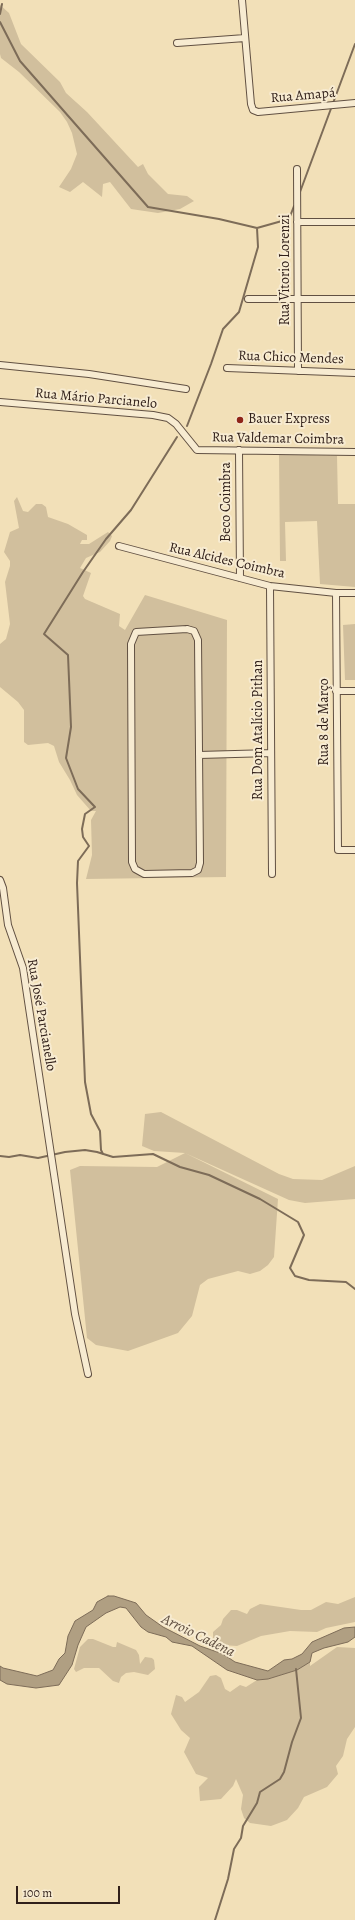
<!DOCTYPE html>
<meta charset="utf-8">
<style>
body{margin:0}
#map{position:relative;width:355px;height:1920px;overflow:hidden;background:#f2e0b8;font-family:Alegreya,serif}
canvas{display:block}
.scale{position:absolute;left:16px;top:1886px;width:104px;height:18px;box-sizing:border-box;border:2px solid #31201a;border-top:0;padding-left:5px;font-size:12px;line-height:14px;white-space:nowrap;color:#31201a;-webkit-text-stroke:3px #f7ebd1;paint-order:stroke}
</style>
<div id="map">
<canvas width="355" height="1920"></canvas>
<div class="scale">100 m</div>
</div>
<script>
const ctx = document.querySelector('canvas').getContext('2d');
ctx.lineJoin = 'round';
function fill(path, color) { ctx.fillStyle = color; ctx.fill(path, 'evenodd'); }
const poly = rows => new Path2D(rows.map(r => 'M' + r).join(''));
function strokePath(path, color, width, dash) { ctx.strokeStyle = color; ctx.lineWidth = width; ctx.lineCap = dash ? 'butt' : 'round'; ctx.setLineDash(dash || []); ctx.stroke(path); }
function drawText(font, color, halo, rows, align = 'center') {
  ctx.font = font + ' Alegreya,serif'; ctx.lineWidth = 4; ctx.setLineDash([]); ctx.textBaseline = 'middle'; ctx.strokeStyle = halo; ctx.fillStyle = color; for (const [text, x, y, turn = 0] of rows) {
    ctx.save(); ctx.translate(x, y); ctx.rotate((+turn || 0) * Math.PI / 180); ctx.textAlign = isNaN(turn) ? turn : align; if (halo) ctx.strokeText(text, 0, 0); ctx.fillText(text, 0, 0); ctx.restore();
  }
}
fill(poly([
 [0,5,9,13,21,44,60,82,66,93,87,112,138,167,143,164,148,174,168,194,187,196,194,201,180,209,158,213,131,209,110,182,103,184,102,197,83,182,70,192,59,187,71,169,77,154,72,133,67,122,60,112,19,72,1,58,0,54],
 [279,454,337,456,338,504,355,504,355,587,320,584,317,521,285,522,286,561,280,561],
 [17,497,23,511,28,512,36,504,42,504,46,507,48,517,68,524,87,535,87,540,82,540,80,544,89,544,108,532,112,536,110,541,100,552,86,558,80,568,91,573,83,596,85,599,120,614,119,626,125,630,145,595,227,620,226,877,86,879,92,855,91,820,96,811,91,811,77,795,70,780,59,762,54,746,48,743,28,745,24,742,24,710,18,702,0,687,0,644,6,639,10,624,5,582,10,566,10,561,4,552,10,532,19,528,14,501],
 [355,624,355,680,345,680,343,625],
 [161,1112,279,1174,293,1179,322,1180,355,1166,355,1199,305,1203,289,1200,185,1153,154,1151,142,1146,145,1114],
 [185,1153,278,1199,274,1257,268,1265,260,1271,250,1274,238,1271,208,1279,200,1285,192,1316,178,1333,128,1351,96,1345,87,1338,70,1170,80,1166,157,1167],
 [355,1597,355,1622,326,1628,317,1632,290,1631,261,1636,237,1646,221,1645,213,1638,213,1632,221,1625,223,1619,231,1610,237,1610,247,1614,250,1609,260,1604,301,1610,311,1610,326,1602,338,1604],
 [88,1639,93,1639,113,1647,116,1647,117,1642,136,1650,139,1655,140,1664,145,1657,152,1658,154,1660,155,1669,148,1675,134,1672,126,1673,121,1677,119,1683,113,1681,99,1668,84,1668,76,1672,74,1669,80,1647],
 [337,1647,355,1648,355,1727,347,1739,343,1756,336,1766,338,1774,327,1787,304,1797,298,1808,287,1820,271,1826,250,1823,244,1818,241,1809,243,1795,236,1779,233,1786,221,1799,200,1801,199,1787,208,1778,196,1774,184,1752,190,1738,181,1730,171,1714,176,1695,182,1697,185,1702,199,1692,210,1676,216,1675,221,1678,225,1689,230,1692,240,1685,246,1687,257,1680,268,1679,297,1670,310,1662,310,1666]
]), '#d1bf9d');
const water = poly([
 [108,1596,114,1596,136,1603,146,1615,163,1627,200,1646,223,1654,235,1662,268,1671,284,1660,292,1659,302,1654,312,1642,344,1628,355,1627,355,1637,348,1642,324,1648,312,1653,310,1662,297,1670,268,1679,257,1680,227,1670,192,1646,172,1642,166,1637,148,1632,141,1627,126,1608,120,1607,106,1613,86,1627,78,1645,72,1665,59,1685,36,1688,7,1684,0,1680,0,1666,3,1668,37,1676,53,1670,59,1659,65,1653,68,1636,75,1621,93,1610,97,1602,108,1596]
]);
fill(water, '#b09f82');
strokePath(water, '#7d6c58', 1);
strokePath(poly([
 [0,14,2,4],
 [0,22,20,61,148,207,219,219,257,228,289,219,294,206],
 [300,192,355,44],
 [187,426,211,364,223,329,239,312,258,247,257,228],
 [103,1154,101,1150,100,1131,91,1114,85,1082,77,883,78,861,89,846,83,837,82,829,85,814,95,807,78,789,66,758,71,727,68,655,44,634,83,572,106,539,131,510,177,437],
 [0,1156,9,1157,20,1155,38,1158,65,1152,85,1150,97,1152,113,1157,153,1154,180,1167,209,1175,260,1199,298,1222,304,1235,290,1268,295,1276,309,1280,346,1282,355,1289],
 [215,1920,228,1879,234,1849,241,1838,243,1826,257,1803,260,1792,280,1779,284,1772,292,1742,301,1718,296,1669]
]), '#7d6c58', 2);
const minor = poly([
 [242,0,251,104,253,110,258,112,355,103],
 [177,43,245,38],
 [297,169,298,371],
 [297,222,355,222],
 [248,299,355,299],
 [0,365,89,374,186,389],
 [227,368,355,373],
 [0,402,153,415,168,418,176,424,197,450,355,452],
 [239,450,240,578],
 [119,546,270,586,336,593,355,593],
 [270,586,272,874],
 [336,593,338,850,355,850],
 [187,629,194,631,198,640,200,863,198,870,192,873,144,874,135,869,132,862,131,644,136,632,187,629],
 [336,691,355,691],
 [199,755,271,753],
 [0,880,3,888,8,925,23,968,75,1314,88,1374]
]);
strokePath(minor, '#615042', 8);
strokePath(minor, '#f7ebd1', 6);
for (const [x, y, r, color] of [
 [240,420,4,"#8f2418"]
]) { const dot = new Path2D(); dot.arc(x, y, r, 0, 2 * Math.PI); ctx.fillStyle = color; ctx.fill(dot); strokePath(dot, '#f7ebd1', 1.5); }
drawText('14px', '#31201a', '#f7ebd1', [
 ["Rua Amapá",303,96,-5],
 ["Rua Vitorio Lorenzi",286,270,-90],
 ["Rua Chico Mendes",291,358,2],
 ["Rua Mário Parcianelo",96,399,5],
 ["Rua Valdemar Coimbra",278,439,1],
 ["Beco Coimbra",227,502,-90],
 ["Rua Alcides Coimbra",227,561,13],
 ["Rua 8 de Março",325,722,-90],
 ["Rua Dom Atalício Pithan",259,730,-90],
 ["Rua José Parcianello",41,1015,80]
]);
drawText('14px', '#31201a', '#f7ebd1', [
 ["Bauer Express",248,420]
], 'left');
drawText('italic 15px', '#5d4c3e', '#f7ebd1', [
 ["Arroio Cadena",198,1636,26]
]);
</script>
